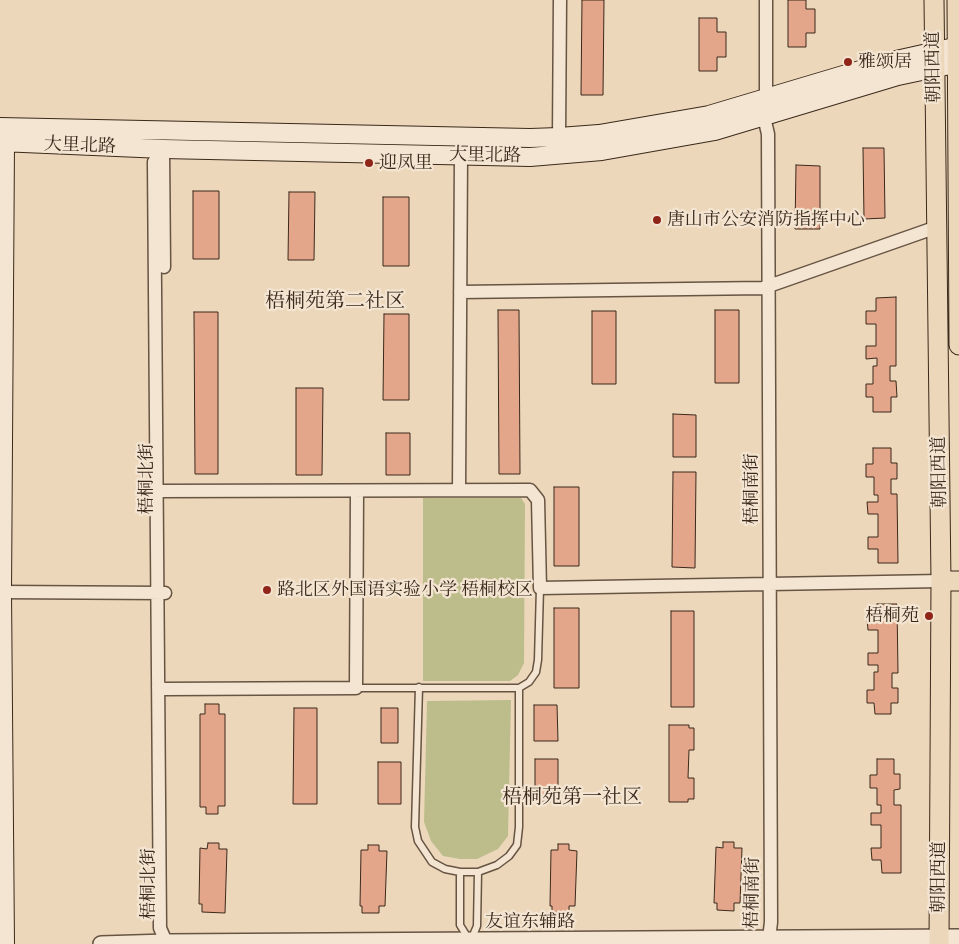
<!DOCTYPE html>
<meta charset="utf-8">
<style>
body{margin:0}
canvas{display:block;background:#ecd7ba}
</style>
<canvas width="959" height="944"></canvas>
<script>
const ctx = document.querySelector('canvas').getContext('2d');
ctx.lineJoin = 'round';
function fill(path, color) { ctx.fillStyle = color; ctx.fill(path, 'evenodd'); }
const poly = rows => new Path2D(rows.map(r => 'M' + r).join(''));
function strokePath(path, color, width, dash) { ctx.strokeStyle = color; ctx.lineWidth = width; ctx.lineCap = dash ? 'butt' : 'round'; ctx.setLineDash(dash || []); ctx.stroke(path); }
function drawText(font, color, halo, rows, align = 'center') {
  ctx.font = font + ' "Gentium Book Plus","Noto Serif SC",serif'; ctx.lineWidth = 4.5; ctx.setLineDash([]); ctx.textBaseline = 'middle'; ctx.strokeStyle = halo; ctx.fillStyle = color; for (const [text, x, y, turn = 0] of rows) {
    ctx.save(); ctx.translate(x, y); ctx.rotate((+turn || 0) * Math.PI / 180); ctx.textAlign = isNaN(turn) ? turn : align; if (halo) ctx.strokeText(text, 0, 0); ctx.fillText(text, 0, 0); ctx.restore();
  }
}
fill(poly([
 [423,498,521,498,525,504,524,663,518,675,510,681,423,681],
 [511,700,508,836,498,849,477,859,460,859,443,856,431,841,424,822,427,701]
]), '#bdbd8c');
const building = poly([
 [582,0,604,0,603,95,581,95,582,0],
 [788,0,806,0,806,9,815,9,815,33,806,33,806,47,788,47,788,0],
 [699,18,717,18,717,32,726,32,726,57,717,57,717,71,699,71,699,18],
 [863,148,884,148,885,218,864,219,863,148],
 [796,165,820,166,820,229,795,229,796,165],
 [193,191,219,191,219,259,193,259,193,191],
 [289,192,315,192,314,260,288,260,289,192],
 [383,197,409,197,409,266,383,266,383,197],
 [896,297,896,366,890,366,890,381,896,381,897,397,891,397,891,412,873,412,873,397,866,397,866,384,873,384,873,366,877,366,877,358,866,359,866,346,876,346,876,324,866,324,866,311,876,311,876,298,896,297],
 [498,310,519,310,520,474,499,474,498,310],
 [715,310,739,310,739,383,715,383,715,310],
 [592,311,616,311,616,384,592,384,592,311],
 [194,312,218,312,218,474,195,474,194,312],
 [384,314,409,314,409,400,383,400,384,314],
 [296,388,323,388,322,475,296,475,296,388],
 [673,414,696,415,696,457,673,457,673,414],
 [386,433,410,433,410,475,386,475,386,433],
 [873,448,891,448,891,463,897,463,897,479,891,479,891,494,897,494,898,563,878,563,878,549,868,549,868,537,878,537,878,514,868,514,867,502,878,502,878,495,874,495,874,477,866,477,866,464,873,464,873,448],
 [673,472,696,472,695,568,672,567,673,472],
 [554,487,579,487,579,566,554,566,554,487],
 [877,604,897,604,898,673,892,673,892,688,898,688,898,703,891,703,891,714,875,714,874,703,867,703,867,690,874,690,874,672,878,672,878,665,868,665,868,653,878,653,878,630,868,630,867,618,878,618,877,604],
 [554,608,579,608,579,688,554,688,554,608],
 [671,611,694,611,694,707,671,707,671,611],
 [205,704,219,704,219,714,225,714,225,806,218,806,218,814,206,814,206,807,200,807,200,714,205,714,205,704],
 [534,705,557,705,558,741,534,741,534,705],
 [294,708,317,708,317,804,293,804,294,708],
 [381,708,398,708,398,743,381,743,381,708],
 [669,725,689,725,689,728,694,728,694,750,689,750,688,778,694,778,694,799,688,799,688,802,669,802,669,725],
 [535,759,558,759,558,802,535,801,535,759],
 [877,759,894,759,894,774,900,774,900,789,894,790,894,805,901,805,901,873,882,873,881,860,872,860,871,848,881,848,881,825,871,825,871,813,881,813,881,805,877,805,877,788,870,788,870,775,877,775,877,759],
 [378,762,401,762,401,804,378,804,378,762],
 [723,842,734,842,734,848,742,848,740,903,734,903,734,911,717,910,717,903,714,903,716,847,723,848,723,842],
 [208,843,219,843,219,849,227,849,225,913,202,912,202,904,199,904,200,848,207,849,208,843],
 [558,844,569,844,569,850,577,851,575,906,569,906,569,913,552,912,552,906,550,906,551,850,558,850,558,844],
 [368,845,379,845,379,851,387,851,385,906,379,906,379,913,362,913,362,906,360,906,361,850,368,850,368,845]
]);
fill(building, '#e4a68a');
strokePath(building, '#3b291b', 1);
const service = poly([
 [419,687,415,827,418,841,432,862,445,869,460,872,478,872,497,865,509,856,517,845,519,827,519,688],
 [356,688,519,688,529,682,536,672,538,660,540,588],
 [460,872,460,925,468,938],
 [471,940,477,926,478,872]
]);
const minor = poly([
 [766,98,766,0],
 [764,117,768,134,771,922,769,939],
 [559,137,560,0],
 [163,149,154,162,160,928,166,942],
 [163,149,164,267],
 [460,292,763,288,937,227],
 [459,490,461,155],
 [157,491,530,490,538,500,540,588,941,581],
 [0,592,165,593],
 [158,687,165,689,356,688,357,492]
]);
const tertiary = poly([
 [101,944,166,942,959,937]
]);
const secondary = poly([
 [0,127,530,138,559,137,599,134,709,115,887,62,959,46],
 [0,142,163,149,530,157,602,151,715,131,898,76,959,63],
 [5,944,2,592,5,143,6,132]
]);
const primary = poly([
 [934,0,941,581,939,944],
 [957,0,959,345],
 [941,581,959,581]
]);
strokePath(service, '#675443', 9);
strokePath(minor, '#675443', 15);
strokePath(tertiary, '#675443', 18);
strokePath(secondary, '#3b291b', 20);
strokePath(primary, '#3b291b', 21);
strokePath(service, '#f3e5d2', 6);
strokePath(minor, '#f3e5d2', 12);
strokePath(tertiary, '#f3e5d2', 15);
strokePath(secondary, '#f3e5d2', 18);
strokePath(primary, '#ecd7ba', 19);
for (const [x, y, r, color] of [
 [848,62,5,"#8f2418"],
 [369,163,5,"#8f2418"],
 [657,220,5,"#8f2418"],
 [267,590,5,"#8f2418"],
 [929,616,5,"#8f2418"]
]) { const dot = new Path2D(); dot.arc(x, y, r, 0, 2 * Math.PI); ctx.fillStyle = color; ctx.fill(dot); strokePath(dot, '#f3e5d2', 2); }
drawText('18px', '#3b291b', '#f3e5d2', [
 ["雅颂居",858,62],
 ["迎凤里",379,163],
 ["唐山市公安消防指挥中心",667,220],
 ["路北区外国语实验小学 梧桐校区",277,590],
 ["梧桐苑",919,616,"right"]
], 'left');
drawText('18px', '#3b291b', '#f3e5d2', [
 ["朝阳西道",934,67,-91],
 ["大里北路",80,146,2],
 ["大里北路",485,156,1],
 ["朝阳西道",940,472,-91],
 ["梧桐北街",147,479,-90],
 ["梧桐南街",752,489,-90],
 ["朝阳西道",939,877,-90],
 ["梧桐北街",149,884,-90],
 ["梧桐南街",753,893,-89],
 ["友谊东辅路",530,922]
]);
drawText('20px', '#3b291b', '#f3e5d2', [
 ["梧桐苑第二社区",335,302],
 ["梧桐苑第一社区",572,798]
]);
</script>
